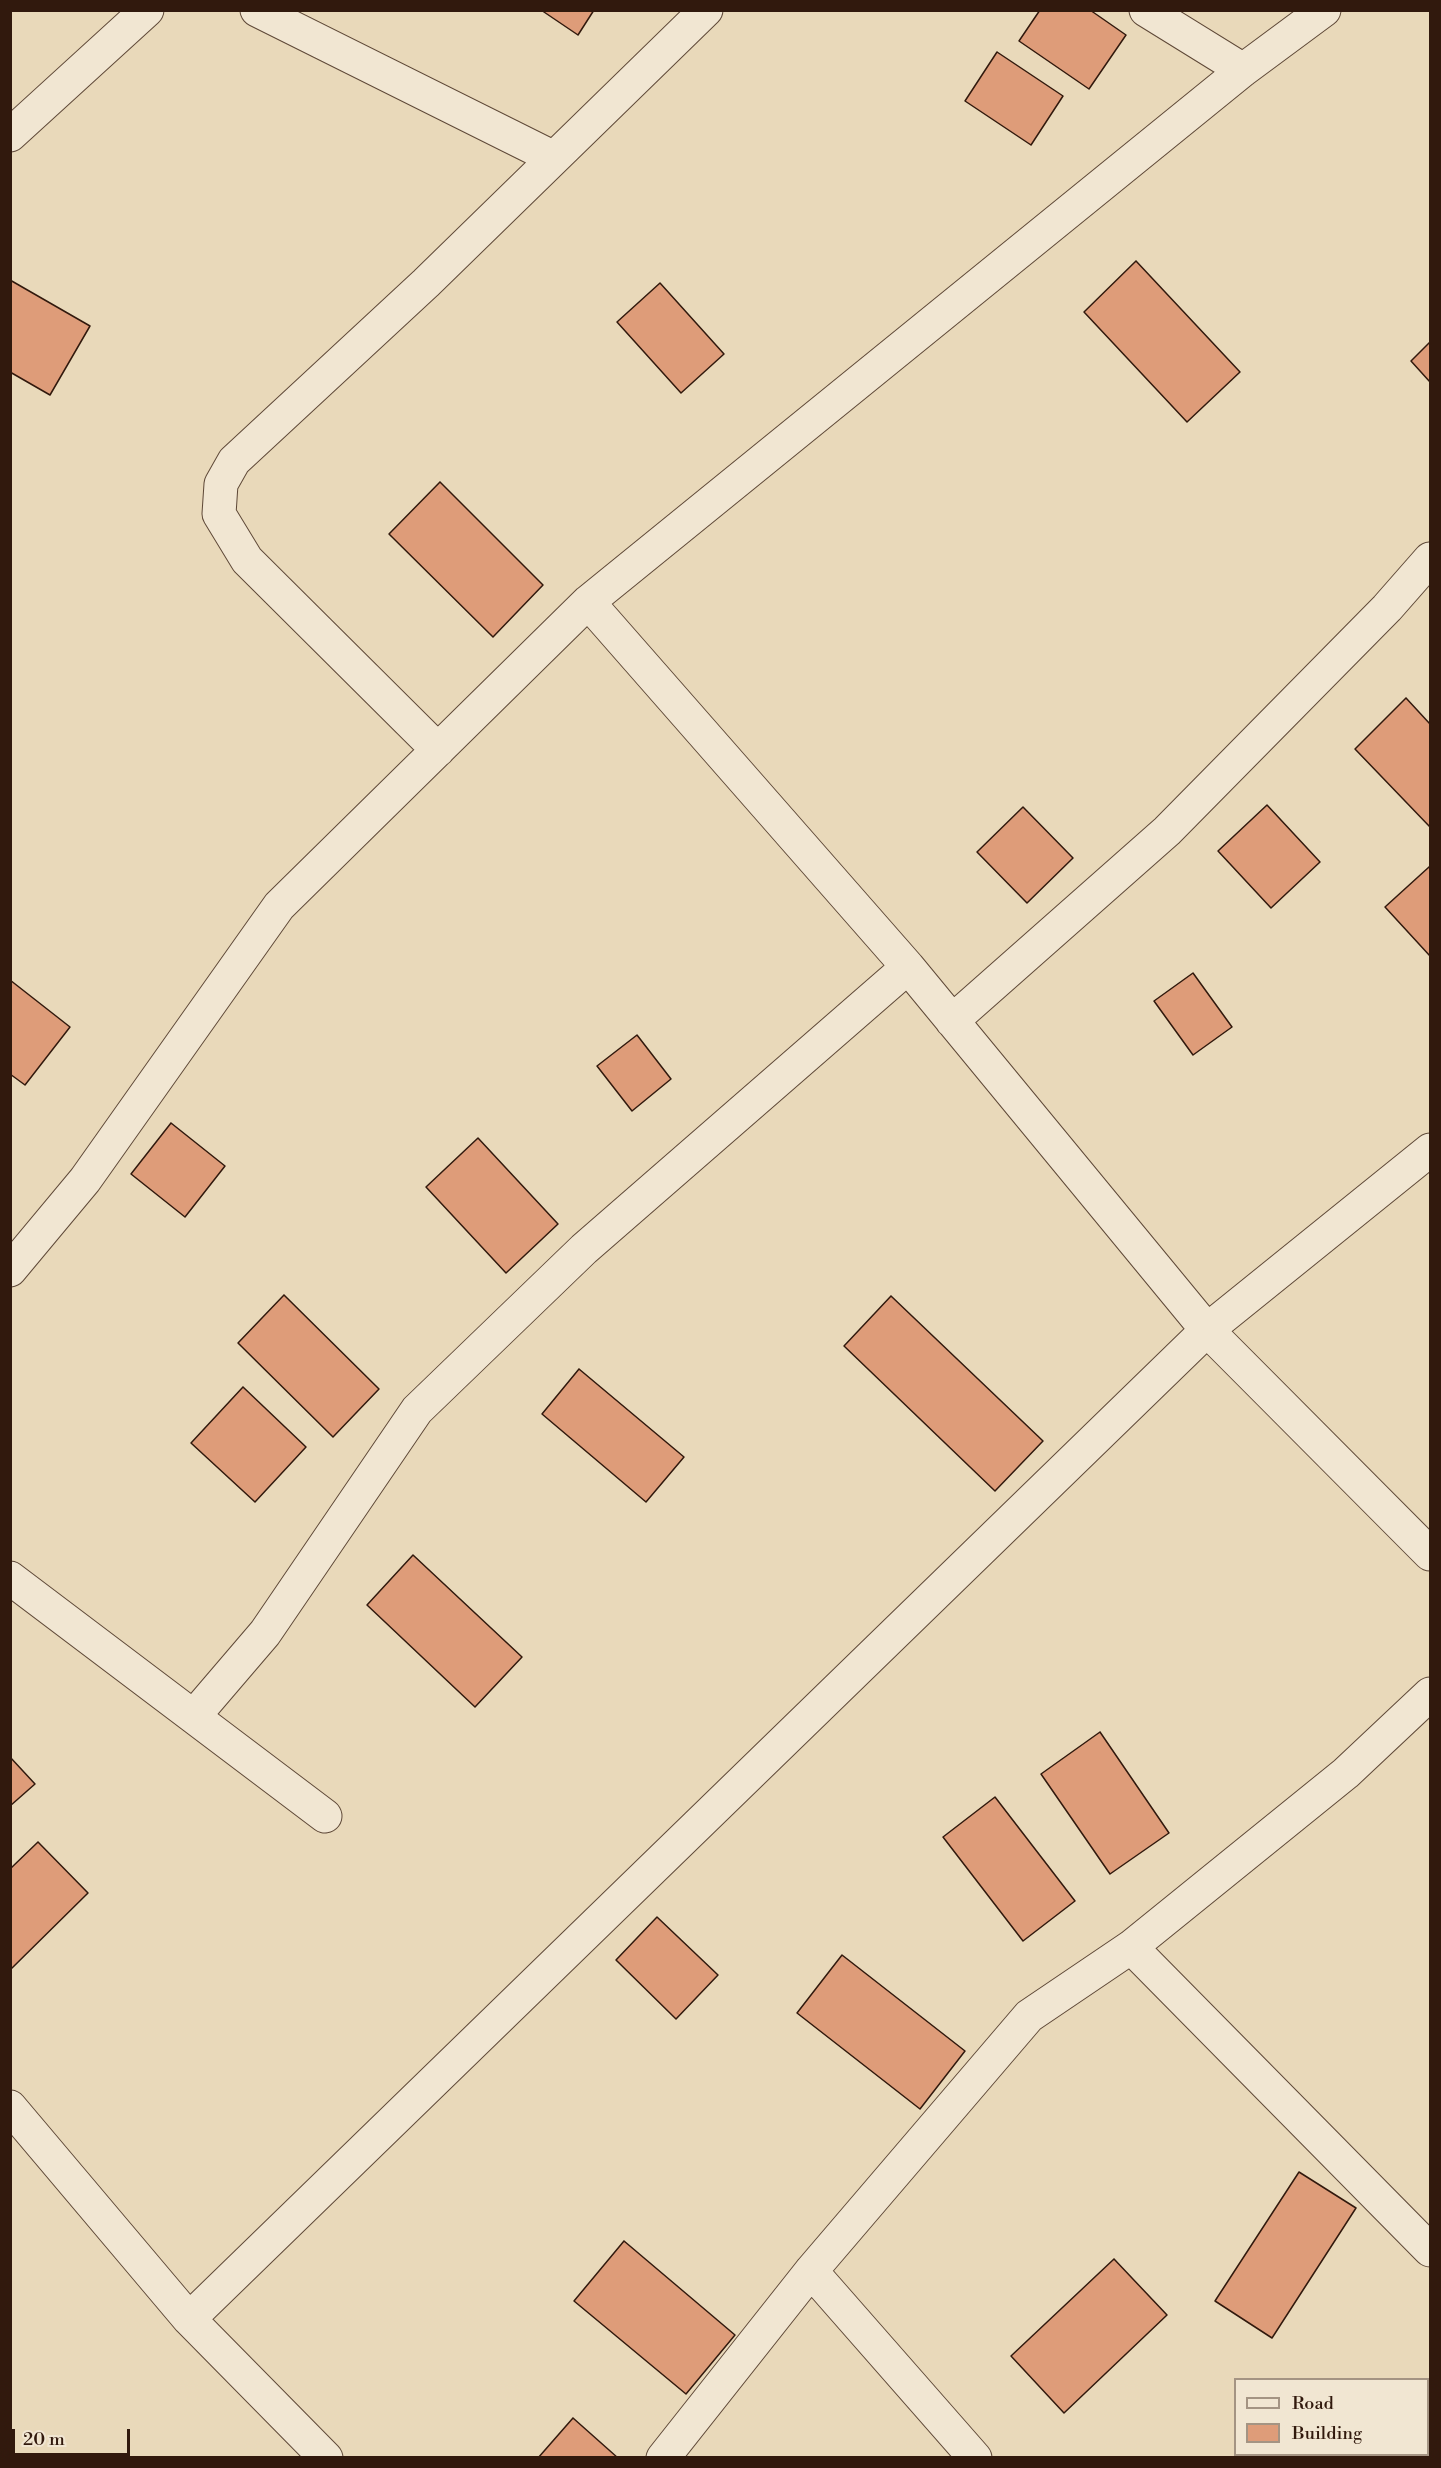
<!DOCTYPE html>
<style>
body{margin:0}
#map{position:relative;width:1441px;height:2468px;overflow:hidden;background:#e9d9ba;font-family:"Libre Bodoni",serif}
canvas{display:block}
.frame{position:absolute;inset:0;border:12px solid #31190d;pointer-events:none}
.legend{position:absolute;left:1234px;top:2378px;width:195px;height:78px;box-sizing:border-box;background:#f1e6d2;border:2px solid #a49483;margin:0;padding:8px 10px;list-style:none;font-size:18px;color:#31190d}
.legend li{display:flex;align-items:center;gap:12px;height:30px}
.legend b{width:30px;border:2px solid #a49483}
.scale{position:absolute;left:12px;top:2429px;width:118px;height:27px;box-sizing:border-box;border:3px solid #31190d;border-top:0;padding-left:8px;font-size:18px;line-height:21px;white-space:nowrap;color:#31190d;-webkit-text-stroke:4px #f1e6d2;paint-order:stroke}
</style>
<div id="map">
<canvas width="1441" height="2468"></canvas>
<div class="frame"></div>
<ul class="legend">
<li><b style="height:8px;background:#f1e6d2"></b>Road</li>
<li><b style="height:16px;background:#de9c79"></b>Building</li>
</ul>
<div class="scale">20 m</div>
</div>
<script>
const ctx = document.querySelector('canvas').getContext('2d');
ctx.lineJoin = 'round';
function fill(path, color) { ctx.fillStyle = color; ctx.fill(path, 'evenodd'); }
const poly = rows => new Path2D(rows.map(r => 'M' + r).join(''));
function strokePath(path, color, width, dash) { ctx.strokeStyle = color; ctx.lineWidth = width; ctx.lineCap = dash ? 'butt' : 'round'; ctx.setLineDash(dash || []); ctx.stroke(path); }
const building = poly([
 [541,10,594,10,578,35,541,10],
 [1040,10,1090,10,1126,35,1089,89,1019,41,1040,10],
 [997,52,1063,96,1031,145,965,101,997,52],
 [1136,261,1240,372,1187,422,1084,312,1136,261],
 [10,280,90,326,50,395,10,372,10,280],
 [660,283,724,354,681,393,617,322,660,283],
 [1430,342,1430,382,1411,361,1430,342],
 [440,482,543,585,493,637,389,534,440,482],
 [1406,698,1430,724,1430,827,1355,749,1406,698],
 [1267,805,1320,862,1271,908,1218,851,1267,805],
 [1023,807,1073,858,1027,903,977,852,1023,807],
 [1429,867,1430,869,1430,956,1385,907,1429,867],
 [1193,973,1232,1027,1193,1055,1154,1001,1193,973],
 [10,980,70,1027,25,1085,10,1074,10,980],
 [637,1035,671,1079,632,1111,597,1066,637,1035],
 [171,1123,225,1166,185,1217,131,1174,171,1123],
 [478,1138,558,1224,506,1273,426,1187,478,1138],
 [284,1295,379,1389,333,1437,238,1343,284,1295],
 [891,1296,1043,1441,995,1491,844,1346,891,1296],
 [579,1369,684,1457,646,1502,542,1414,579,1369],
 [243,1387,306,1447,255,1502,191,1443,243,1387],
 [413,1555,522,1657,475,1707,367,1605,413,1555],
 [1100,1732,1169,1833,1110,1874,1041,1774,1100,1732],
 [10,1757,35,1784,10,1806,10,1757],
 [995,1797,1075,1901,1023,1941,943,1837,995,1797],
 [38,1842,88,1893,10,1970,10,1869,38,1842],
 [657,1917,718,1975,676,2019,616,1960,657,1917],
 [842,1955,965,2051,920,2109,797,2013,842,1955],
 [1299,2172,1356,2208,1272,2338,1215,2301,1299,2172],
 [624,2241,735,2335,686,2394,574,2301,624,2241],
 [1114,2259,1167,2315,1064,2413,1011,2356,1114,2259],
 [573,2418,618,2458,538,2458,573,2418]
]);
fill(building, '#de9c79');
strokePath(building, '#31190d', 1.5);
const minor = poly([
 [257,10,554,158],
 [1146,10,1243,70],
 [10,135,147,10],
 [588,602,908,967,1207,1330,1430,1554],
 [438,750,247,560,219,514,221,484,234,461,426,283,706,10],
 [952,1021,1167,831,1387,608,1430,559],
 [10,1270,85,1180,279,906,588,602,1243,70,1324,10],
 [10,1578,325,1816],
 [194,1716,265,1633,417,1410,584,1249,908,967],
 [1131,1947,1430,2250],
 [10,2107,189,2319,326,2458],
 [811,2271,975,2458],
 [189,2319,1207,1330,1430,1150],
 [663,2458,811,2271,1029,2016,1131,1947,1346,1773,1430,1694]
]);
strokePath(minor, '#5f4938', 35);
strokePath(minor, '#f1e6d2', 33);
</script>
